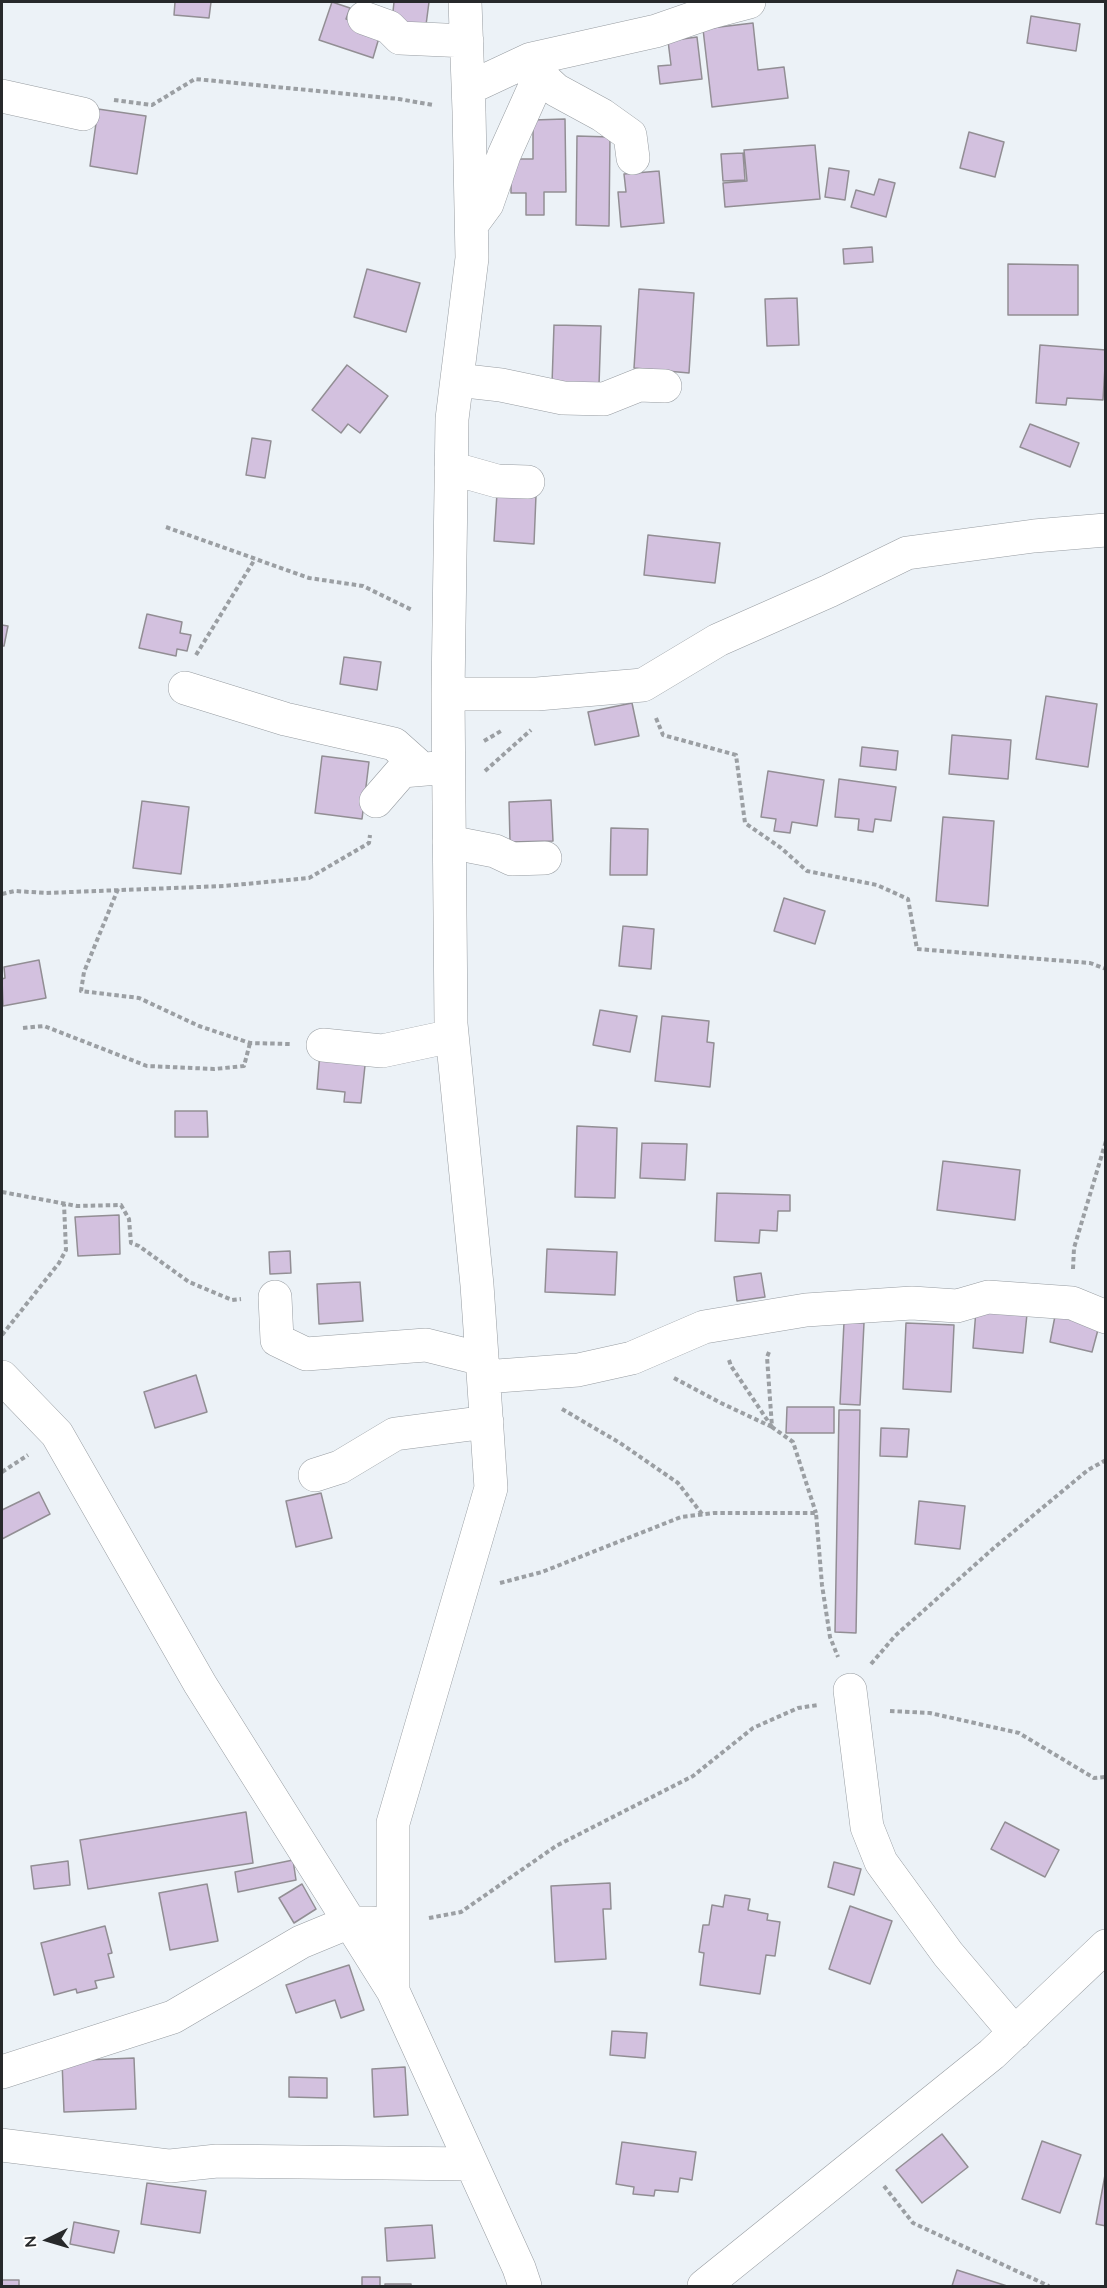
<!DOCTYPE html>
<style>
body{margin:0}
#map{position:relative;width:1107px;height:2288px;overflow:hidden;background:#ecf2f7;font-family:Quicksand,sans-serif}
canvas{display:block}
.frame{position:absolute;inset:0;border:3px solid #27292b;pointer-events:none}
.north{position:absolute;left:18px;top:2210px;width:60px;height:60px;-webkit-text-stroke:4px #fefefe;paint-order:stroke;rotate:265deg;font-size:16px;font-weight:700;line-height:24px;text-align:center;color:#27292b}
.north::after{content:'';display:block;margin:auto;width:21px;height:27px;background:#27292b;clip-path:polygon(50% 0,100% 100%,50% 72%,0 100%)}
</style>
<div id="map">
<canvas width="1107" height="2288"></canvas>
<div class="frame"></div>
<div class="north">N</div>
</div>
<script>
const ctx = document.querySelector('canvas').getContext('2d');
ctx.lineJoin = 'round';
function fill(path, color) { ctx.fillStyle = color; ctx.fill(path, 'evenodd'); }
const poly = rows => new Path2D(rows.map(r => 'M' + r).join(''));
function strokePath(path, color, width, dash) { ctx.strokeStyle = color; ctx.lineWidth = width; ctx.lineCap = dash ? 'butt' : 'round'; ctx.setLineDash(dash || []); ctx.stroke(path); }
const building = poly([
 [175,2,211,2,209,18,174,15,175,2],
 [332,2,350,8,346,19,381,31,373,58,319,40,332,2],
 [394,2,429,2,426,25,392,21,394,2],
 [1031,16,1080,24,1076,51,1027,43,1031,16],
 [753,23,758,70,784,67,788,98,712,107,703,29,753,23],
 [697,37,702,79,660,84,658,66,671,65,668,41,697,37],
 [98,109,146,116,137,174,90,166,98,109],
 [565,119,566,192,544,192,544,215,526,215,526,193,511,193,511,159,533,159,533,120,565,119],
 [969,132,1004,142,995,177,960,168,969,132],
 [577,136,610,137,609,226,576,225,577,136],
 [815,145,820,199,725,207,723,183,747,181,744,150,815,145],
 [743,153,745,180,723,181,721,154,743,153],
 [829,168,849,171,845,200,825,197,829,168],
 [659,171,664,223,621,227,618,192,626,192,624,174,659,171],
 [879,179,895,183,886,217,851,207,856,190,874,195,879,179],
 [872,247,873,262,844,264,843,249,872,247],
 [1008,264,1078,265,1078,315,1008,315,1008,264],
 [367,269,420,283,406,332,354,317,367,269],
 [639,289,694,293,689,373,634,368,639,289],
 [797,298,799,345,767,346,765,299,797,298],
 [554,325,601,326,599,385,552,384,554,325],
 [1040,345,1106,350,1103,400,1067,398,1066,405,1036,403,1040,345],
 [347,365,388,396,360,433,348,424,341,433,312,410,347,365],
 [1030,424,1079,443,1070,467,1020,447,1030,424],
 [252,438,271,441,265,478,246,475,252,438],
 [497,493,536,495,534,544,494,541,497,493],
 [648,535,720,543,715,583,644,575,648,535],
 [147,614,182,622,180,633,191,635,187,651,177,649,176,656,139,648,147,614],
 [2,625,8,626,4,646,2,646,2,625],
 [344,657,381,662,377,690,340,684,344,657],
 [1046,696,1097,704,1088,767,1036,759,1046,696],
 [632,703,639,736,595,745,588,712,632,703],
 [952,735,1011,740,1008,779,949,774,952,735],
 [862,747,898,751,896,770,860,766,862,747],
 [322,756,369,762,362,819,315,813,322,756],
 [768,771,824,780,817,826,792,822,790,833,774,831,776,819,761,817,768,771],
 [839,779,896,787,891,821,875,819,873,832,858,830,859,819,835,817,839,779],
 [551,800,553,841,510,842,509,802,551,800],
 [142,801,189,807,181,874,133,868,142,801],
 [943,817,994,821,988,906,936,901,943,817],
 [611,828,648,829,647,875,610,875,611,828],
 [784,898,825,911,815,944,774,931,784,898],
 [623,926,654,929,651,969,619,966,623,926],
 [39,960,46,998,3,1006,2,979,5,978,4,967,39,960],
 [600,1010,637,1016,630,1052,593,1045,600,1010],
 [662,1016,709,1021,707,1042,714,1043,710,1087,655,1081,662,1016],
 [320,1052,366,1056,361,1103,344,1102,345,1092,317,1089,320,1052],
 [175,1111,207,1111,208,1137,175,1137,175,1111],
 [577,1126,617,1128,615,1198,575,1197,577,1126],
 [642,1143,687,1144,685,1180,640,1178,642,1143],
 [943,1161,1020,1170,1015,1220,937,1210,943,1161],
 [717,1193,790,1195,790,1211,778,1211,777,1231,760,1230,759,1243,715,1241,717,1193],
 [119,1215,120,1254,78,1256,75,1217,119,1215],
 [547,1249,617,1252,615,1295,545,1292,547,1249],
 [290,1251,291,1273,270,1274,269,1252,290,1251],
 [761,1273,765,1297,737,1301,734,1277,761,1273],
 [360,1282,363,1321,319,1324,317,1284,360,1282],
 [976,1310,1027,1314,1023,1353,973,1348,976,1310],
 [1055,1316,1099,1326,1092,1352,1050,1342,1055,1316],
 [844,1322,864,1323,860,1405,840,1404,844,1322],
 [906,1323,954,1325,951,1392,903,1389,906,1323],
 [196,1375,207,1412,155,1428,144,1392,196,1375],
 [787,1407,834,1407,834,1433,786,1433,787,1407],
 [839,1410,860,1410,856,1633,835,1632,839,1410],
 [881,1428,909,1429,907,1457,880,1456,881,1428],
 [39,1492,50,1514,2,1539,2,1510,39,1492],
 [321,1493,332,1538,296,1547,286,1501,321,1493],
 [919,1501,965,1506,960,1549,915,1544,919,1501],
 [246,1812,253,1863,88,1889,80,1840,246,1812],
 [1005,1822,1059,1850,1045,1877,991,1849,1005,1822],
 [293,1860,296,1880,238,1892,235,1872,293,1860],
 [68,1861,70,1885,34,1889,31,1866,68,1861],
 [834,1862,861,1869,854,1895,828,1887,834,1862],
 [610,1883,611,1909,603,1909,606,1959,555,1962,551,1886,610,1883],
 [207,1884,218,1941,170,1950,159,1893,207,1884],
 [302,1884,316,1909,294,1923,279,1898,302,1884],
 [725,1895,750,1899,748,1910,768,1914,767,1920,780,1922,775,1956,766,1955,760,1994,700,1985,704,1953,699,1952,703,1925,709,1925,712,1905,723,1907,725,1895],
 [850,1906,892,1921,870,1984,829,1969,850,1906],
 [105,1926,112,1953,108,1954,114,1977,95,1981,97,1988,77,1993,76,1989,54,1995,41,1943,105,1926],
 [349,1965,364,2010,341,2018,335,2000,296,2013,286,1985,349,1965],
 [612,2031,647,2033,645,2058,610,2055,612,2031],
 [134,2058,136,2109,64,2112,62,2061,134,2058],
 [405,2067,408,2115,374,2117,372,2069,405,2067],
 [289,2077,327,2078,327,2098,289,2097,289,2077],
 [942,2134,968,2167,922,2203,896,2170,942,2134],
 [1042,2141,1081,2155,1060,2213,1022,2199,1042,2141],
 [622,2142,696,2152,692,2180,680,2178,678,2192,655,2190,654,2196,633,2194,634,2187,616,2184,622,2142],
 [1105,2175,1106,2176,1106,2226,1096,2224,1105,2175],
 [147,2183,206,2191,200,2233,141,2224,147,2183],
 [74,2222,119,2231,114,2253,70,2244,74,2222],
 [432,2225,435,2258,387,2261,385,2228,432,2225],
 [957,2270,1007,2286,952,2286,957,2270],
 [362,2277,380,2277,380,2286,362,2286,362,2277],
 [2,2280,19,2280,19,2286,2,2286,2,2280],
 [385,2284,411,2284,411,2286,385,2286,385,2284]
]);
fill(building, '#d3c1df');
strokePath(building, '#928e94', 1.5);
const minor = poly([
 [364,18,389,27,400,38,467,41],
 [526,62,556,90,602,115,630,135,633,158],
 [469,88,531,59,656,31,711,12,749,2],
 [2,96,83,114],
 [473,223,487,204,504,155,540,75],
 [457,380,501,385,563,398,604,399,639,385,665,386],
 [451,468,497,481,528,482],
 [185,688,285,719,394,744,422,769],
 [448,694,537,694,643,685,718,640,829,591,907,553,1034,536,1106,530],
 [376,801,402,771,438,768],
 [449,842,495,851,512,859,545,858],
 [323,1045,382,1051,452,1036],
 [275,1297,277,1340,306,1354,426,1345,482,1359],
 [2,1377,57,1434,200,1684,393,1991,519,2268,525,2286],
 [484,1377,578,1370,632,1358,704,1327,806,1310,912,1303,957,1306,988,1297,1072,1303,1106,1317],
 [315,1475,340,1467,395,1434,487,1422],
 [850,1690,867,1827,881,1862,948,1954,1015,2033],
 [393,1991,393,1823,491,1488,477,1285,451,1024,448,694,452,419,472,258,469,111,465,2],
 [2,2072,173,2017,301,1942,347,1923,372,1923],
 [2,2145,170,2166,217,2161,470,2164],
 [704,2286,992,2054,1106,1946]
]);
strokePath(minor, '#979ca1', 34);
strokePath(poly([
 [114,100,152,105,195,79,399,99,433,105],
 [166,527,309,578,363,586,412,610],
 [196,655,255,559],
 [656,718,663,735,736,755,745,823,781,848,807,871,877,885,908,899,917,949,1090,963,1106,969],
 [484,741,501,731],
 [485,771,531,730],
 [118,889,84,972,81,991,139,998,199,1026,250,1043,290,1044],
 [2,894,15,891,46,893,224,886,309,878,369,843,370,835],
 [23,1028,44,1026,147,1066,214,1069,244,1066,250,1043],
 [2,1192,77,1206,121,1205,129,1219,131,1243,139,1246,189,1282,232,1300,241,1299],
 [1073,1269,1074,1248,1106,1141],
 [2,1335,59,1263,66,1250,64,1204],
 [769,1352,767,1357,772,1427,793,1442,816,1513],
 [729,1360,731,1366,772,1427],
 [674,1378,721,1403,772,1427],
 [562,1409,620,1443,678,1483,702,1514],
 [2,1472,28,1455],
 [500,1583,542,1572,681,1517,714,1513,816,1513,822,1585,830,1637,838,1657],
 [871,1664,895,1636,995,1547,1088,1470,1106,1460],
 [890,1711,930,1713,1019,1733,1094,1778,1106,1777],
 [429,1918,461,1912,556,1846,693,1776,753,1728,798,1708,818,1705],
 [884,2186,913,2223,1049,2286]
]), '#9b9fa3', 4, [4.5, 3]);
strokePath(minor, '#fff', 33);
</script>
